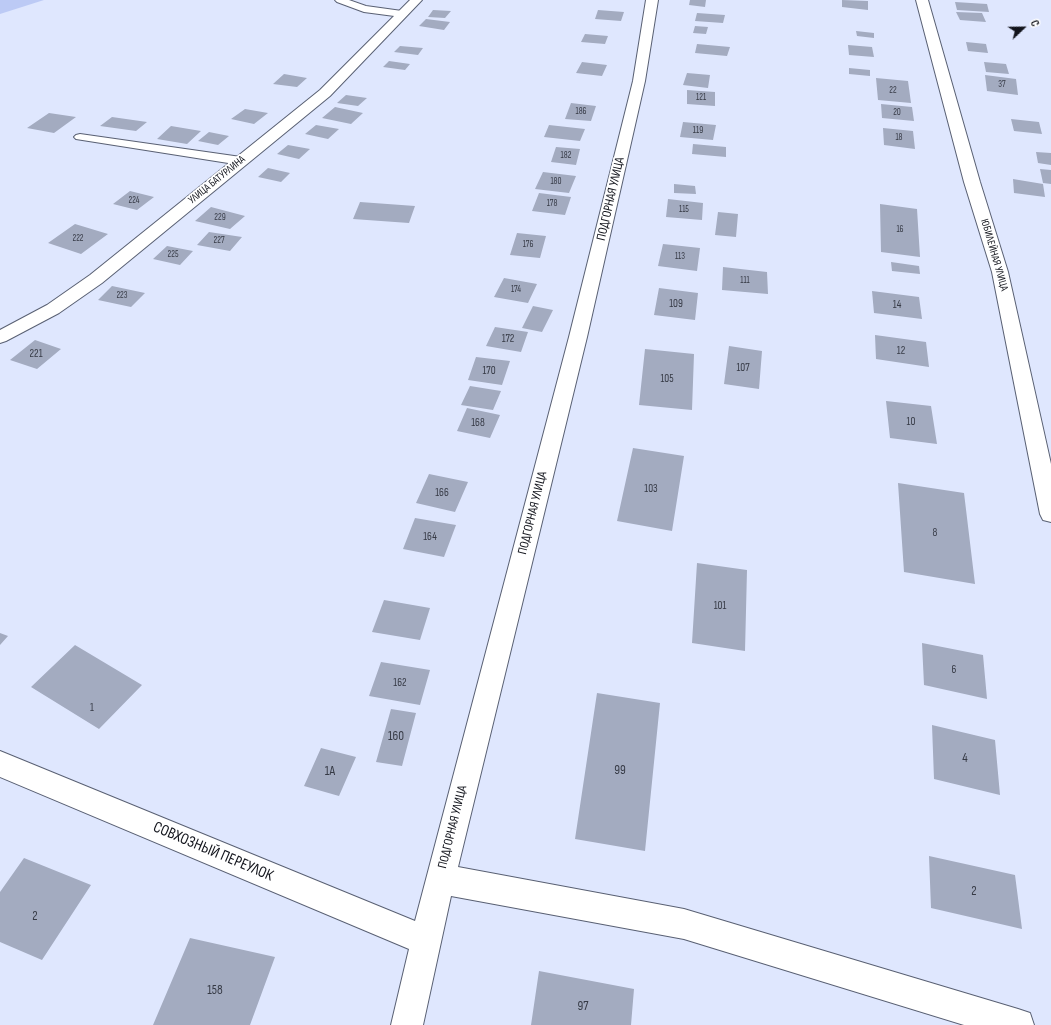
<!DOCTYPE html>
<meta charset="utf-8">
<style>
body{margin:0}
#map{position:relative;width:1051px;height:1025px;overflow:hidden;background:#dfe7fe;font-family:"Sofia Sans Condensed",sans-serif}
canvas{display:block}
.north{position:absolute;left:1003px;top:8px;width:40px;height:40px;-webkit-text-stroke:3px #fff;paint-order:stroke;rotate:68deg;font-size:11px;font-weight:700;line-height:16px;text-align:center;color:#12141c}
.north::after{content:'';display:block;margin:auto;width:14px;height:18px;background:#12141c;clip-path:polygon(50% 0,100% 100%,50% 72%,0 100%)}
</style>
<div id="map">
<canvas width="1051" height="1025"></canvas>
<div class="north">С</div>
</div>
<script>
const ctx = document.querySelector('canvas').getContext('2d');
ctx.lineJoin = 'round';
function fill(path, color) { ctx.fillStyle = color; ctx.fill(path, 'evenodd'); }
const poly = rows => new Path2D(rows.map(r => 'M' + r).join(''));
function strokePath(path, color, width, dash) { ctx.strokeStyle = color; ctx.lineWidth = width; ctx.lineCap = dash ? 'butt' : 'round'; ctx.setLineDash(dash || []); ctx.stroke(path); }
function drawText(font, color, halo, rows, align = 'center') {
  ctx.font = font + ' "Sofia Sans Condensed",sans-serif'; ctx.lineWidth = 3.5; ctx.setLineDash([]); ctx.textBaseline = 'middle'; ctx.strokeStyle = halo; ctx.fillStyle = color; for (const [text, x, y, turn = 0] of rows) {
    ctx.save(); ctx.translate(x, y); ctx.rotate((+turn || 0) * Math.PI / 180); ctx.textAlign = isNaN(turn) ? turn : align; if (halo) ctx.strokeText(text, 0, 0); ctx.fillText(text, 0, 0); ctx.restore();
  }
}
fill(poly([
 [0,0,44,0,0,14]
]), '#bccaf5');
fill(poly([
 [690,0,706,0,705,7,689,5],
 [842,0,868,1,868,10,842,7],
 [955,2,987,4,989,12,957,10],
 [433,10,451,11,445,18,428,17],
 [598,10,624,12,621,21,595,19],
 [956,12,982,13,986,22,960,20],
 [697,13,725,15,723,23,695,21],
 [426,19,450,22,444,30,419,26],
 [695,26,708,27,706,34,693,33],
 [856,31,874,33,874,38,857,36],
 [585,34,608,36,605,44,581,42],
 [966,42,986,44,988,53,968,51],
 [697,44,730,47,727,56,695,53],
 [848,45,872,47,874,57,849,55],
 [400,46,423,48,418,55,394,52],
 [389,61,410,64,405,70,383,67],
 [582,62,607,65,602,76,576,73],
 [984,62,1006,64,1009,74,986,72],
 [849,68,870,70,870,76,849,74],
 [687,73,710,75,708,88,683,85],
 [284,74,307,78,297,87,273,84],
 [985,75,1016,79,1018,95,987,91],
 [876,78,908,81,911,103,878,100],
 [687,90,715,92,715,106,687,104],
 [346,95,367,98,358,106,337,103],
 [571,103,596,106,591,121,565,119],
 [881,104,912,107,914,121,882,118],
 [335,107,363,113,351,124,322,118],
 [245,109,268,113,254,124,231,119],
 [49,113,76,117,54,133,27,128],
 [112,117,147,122,136,131,100,126],
 [1011,119,1039,122,1042,134,1014,131],
 [683,122,716,125,713,140,680,137],
 [316,125,339,129,328,139,305,134],
 [549,125,585,129,580,141,544,137],
 [171,126,201,131,187,144,157,139],
 [883,128,913,131,915,149,884,145],
 [209,132,229,136,218,145,198,141],
 [693,144,726,147,726,157,692,154],
 [288,145,310,149,299,159,277,154],
 [556,147,580,149,576,165,551,162],
 [1036,152,1051,153,1051,165,1038,163],
 [268,168,290,173,281,182,258,177],
 [1040,169,1051,170,1051,184,1043,183],
 [543,172,576,176,569,193,535,189],
 [1013,179,1043,184,1045,197,1014,193],
 [674,184,695,186,696,194,674,193],
 [130,191,154,197,137,210,113,204],
 [539,193,571,197,565,215,532,211],
 [668,199,703,203,702,220,666,217],
 [360,202,415,206,409,223,353,219],
 [880,204,917,209,920,257,881,252],
 [211,207,245,216,230,229,195,221],
 [718,212,738,214,736,237,715,235],
 [75,224,108,234,81,254,48,243],
 [209,232,242,237,230,251,197,245],
 [517,233,546,236,540,258,510,255],
 [663,244,700,248,697,271,658,266],
 [167,246,193,251,180,265,153,259],
 [891,262,919,266,920,274,892,271],
 [723,267,767,272,768,294,722,290],
 [504,278,537,284,528,303,494,297],
 [112,286,145,293,131,307,98,300],
 [659,288,698,293,695,320,654,315],
 [872,291,919,297,922,319,874,313],
 [533,306,553,310,542,332,522,328],
 [495,327,528,332,521,352,486,346],
 [875,335,926,342,929,367,876,359],
 [35,340,61,349,37,369,10,360],
 [729,346,762,351,759,389,724,384],
 [645,349,694,354,692,410,639,405],
 [476,357,510,361,502,385,468,380],
 [470,386,501,391,493,410,461,405],
 [886,401,931,406,937,444,890,438],
 [467,408,500,415,490,438,457,431],
 [633,448,684,456,672,531,617,521],
 [429,474,468,482,455,512,416,503],
 [898,483,964,493,975,584,904,572],
 [415,518,456,525,444,557,403,549],
 [697,563,747,570,745,651,692,643],
 [384,600,430,608,420,640,372,632],
 [0,633,8,636,0,645],
 [922,643,983,655,987,699,924,685],
 [75,645,142,685,99,729,31,687],
 [381,662,430,670,420,705,369,696],
 [597,693,660,703,645,851,575,839],
 [391,709,416,713,402,766,376,762],
 [932,725,995,740,1000,795,934,779],
 [321,748,356,757,339,796,304,786],
 [929,856,1015,875,1022,929,931,908],
 [24,858,91,885,42,960,0,942,0,892],
 [190,938,275,957,250,1025,153,1025],
 [539,971,634,989,631,1025,531,1025]
]), '#a3abc0');
const lane = poly([
 [335,0,349,0,366,6,402,11,407,14,402,17,364,12,337,2,335,0],
 [80,134,241,157,245,158,247,161,245,164,241,165,76,139,74,137,76,135,80,134]
]);
const street = poly([
 [410,0,422,0,330,96,102,283,59,313,6,341,0,343,0,330,47,305,90,275,320,90,410,0],
 [646,0,658,0,645,81,587,337,458,867,684,909,1018,1009,1030,1013,1034,1025,964,1025,684,939,451,896,423,1025,391,1025,409,949,0,777,0,751,415,921,569,337,633,81,646,0],
 [916,0,928,0,980,182,1008,272,1051,464,1051,522,1043,520,1040,514,992,272,964,182,916,0]
]);
strokePath(lane, '#596073', 2);
strokePath(street, '#596073', 2);
fill(lane, '#fff');
fill(street, '#fff');
drawText('9px', '#363a45', null, [
 ["37",1002,85],
 ["22",893,91],
 ["121",701,98],
 ["186",581,112],
 ["20",897,113],
 ["119",698,131],
 ["18",899,138],
 ["182",566,156],
 ["180",556,182],
 ["224",134,201],
 ["178",552,204],
 ["115",684,210],
 ["229",220,218],
 ["16",900,230],
 ["222",78,239],
 ["227",219,241],
 ["176",528,245],
 ["225",173,255],
 ["113",680,257],
 ["111",745,281],
 ["174",516,290],
 ["223",122,296]
]);
drawText('11px', '#12141c', '#fff', [
 ["УЛИЦА БАТУРЛИНА",217,180,-39],
 ["ЮБИЛЕЙНАЯ УЛИЦА",994,255,74]
]);
drawText('11px', '#363a45', null, [
 ["109",676,304],
 ["14",897,305],
 ["172",508,339],
 ["12",901,351],
 ["221",36,354],
 ["107",743,368],
 ["170",489,371],
 ["105",667,379],
 ["10",911,422],
 ["168",478,423],
 ["103",651,489],
 ["166",442,493],
 ["8",935,533],
 ["164",430,537],
 ["101",720,606],
 ["6",954,670],
 ["162",400,683],
 ["1",92,708]
]);
drawText('13px', '#12141c', '#fff', [
 ["ПОДГОРНАЯ УЛИЦА",611,199,-77],
 ["ПОДГОРНАЯ УЛИЦА",533,513,-76],
 ["ПОДГОРНАЯ УЛИЦА",453,827,-76]
]);
drawText('13px', '#363a45', null, [
 ["160",396,737],
 ["4",965,759],
 ["99",620,771],
 ["1А",330,772],
 ["2",974,892],
 ["2",35,917],
 ["158",215,991],
 ["97",583,1007]
]);
drawText('16px', '#12141c', '#fff', [
 ["СОВХОЗНЫЙ ПЕРЕУЛОК",213,852,23]
]);
</script>
